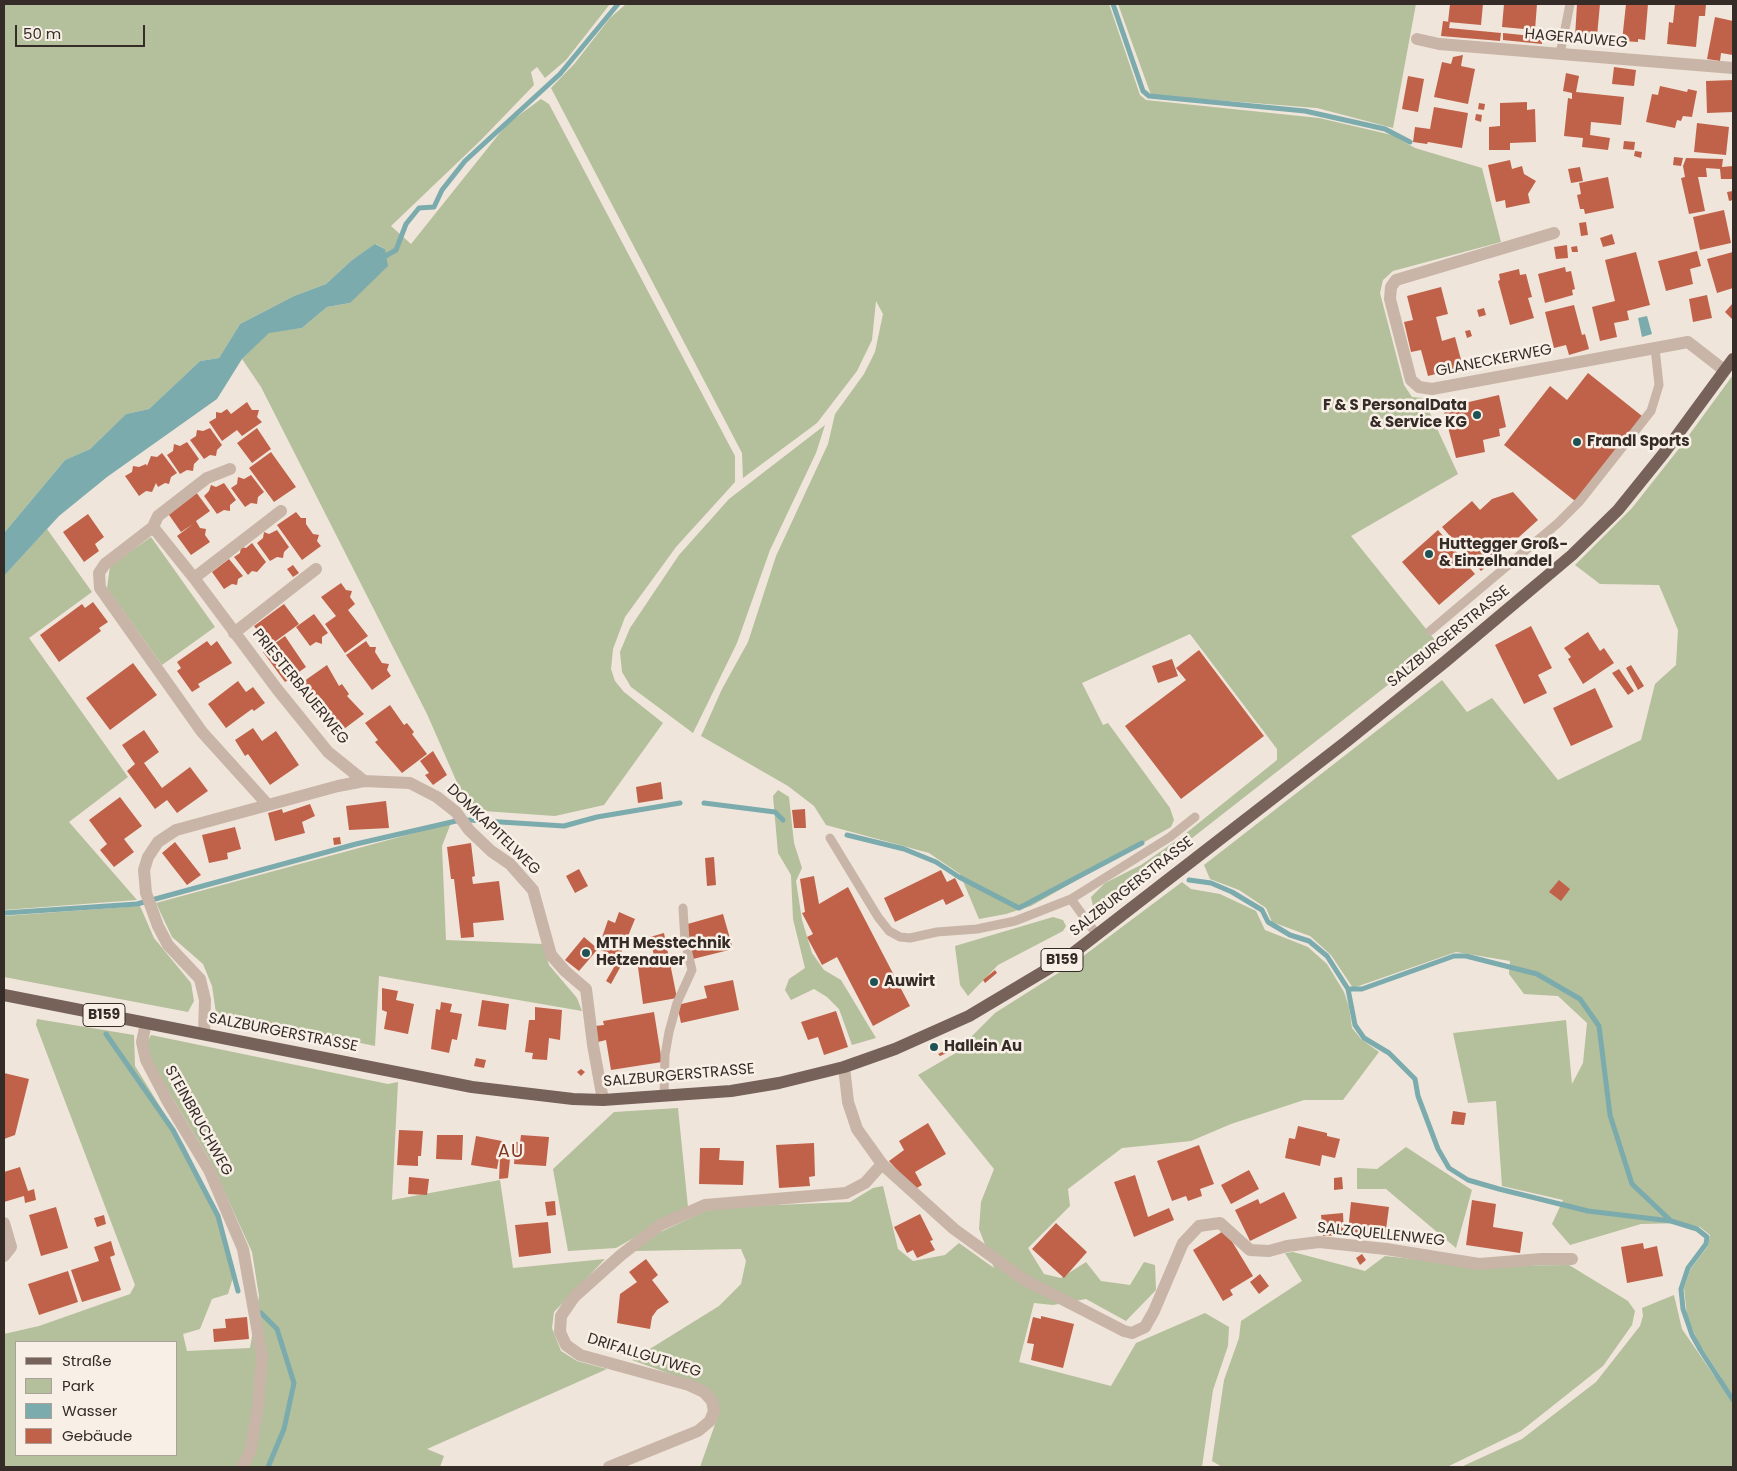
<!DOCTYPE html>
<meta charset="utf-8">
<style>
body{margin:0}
#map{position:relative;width:1737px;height:1471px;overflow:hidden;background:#f0e5db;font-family:Poppins,sans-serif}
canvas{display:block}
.frame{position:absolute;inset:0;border:5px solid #352b27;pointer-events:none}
.legend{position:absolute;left:15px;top:1341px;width:162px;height:115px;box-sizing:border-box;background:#f8f0e7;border:1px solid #aaa19a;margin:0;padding:6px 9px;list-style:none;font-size:15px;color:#352b27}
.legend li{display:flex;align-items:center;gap:10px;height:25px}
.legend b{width:25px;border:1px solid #aaa19a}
.scale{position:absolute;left:15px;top:25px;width:130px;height:22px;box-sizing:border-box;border:2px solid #352b27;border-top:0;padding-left:6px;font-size:15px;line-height:18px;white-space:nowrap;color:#352b27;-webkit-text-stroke:4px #f8f0e7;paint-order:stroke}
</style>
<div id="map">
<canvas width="1737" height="1471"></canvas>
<div class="frame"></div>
<ul class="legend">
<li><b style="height:6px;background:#766259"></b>Straße</li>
<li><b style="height:14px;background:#b4bf9b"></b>Park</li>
<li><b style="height:14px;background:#7babac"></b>Wasser</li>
<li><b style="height:14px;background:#c06249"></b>Gebäude</li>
</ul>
<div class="scale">50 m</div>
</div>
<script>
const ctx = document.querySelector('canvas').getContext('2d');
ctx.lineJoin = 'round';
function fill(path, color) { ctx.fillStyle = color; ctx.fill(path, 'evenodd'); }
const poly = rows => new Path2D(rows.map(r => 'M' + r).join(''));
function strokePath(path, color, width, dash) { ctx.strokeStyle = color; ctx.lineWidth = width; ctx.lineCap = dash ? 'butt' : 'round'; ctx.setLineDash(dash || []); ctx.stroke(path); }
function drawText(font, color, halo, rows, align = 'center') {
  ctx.font = font + ' Poppins,sans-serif'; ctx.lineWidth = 5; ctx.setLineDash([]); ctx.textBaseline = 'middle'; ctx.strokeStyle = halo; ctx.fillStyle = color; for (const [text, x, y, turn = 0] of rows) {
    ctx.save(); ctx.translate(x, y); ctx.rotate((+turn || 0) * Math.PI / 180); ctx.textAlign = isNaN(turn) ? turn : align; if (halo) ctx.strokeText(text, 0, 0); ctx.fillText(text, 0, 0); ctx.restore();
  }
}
fill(poly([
 [4,4,610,4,566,60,545,78,537,67,531,72,534,85,480,141,391,226,411,244,507,124,541,99,549,104,735,456,735,482,676,547,625,617,613,649,611,669,615,681,624,692,663,723,604,805,555,816,469,810,427,714,261,387,242,359,269,332,302,328,327,307,350,303,385,249,376,244,352,260,326,284,294,296,240,324,219,358,200,361,149,409,126,414,90,449,65,460,4,533],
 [626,4,1109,4,1140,95,1146,100,1319,118,1392,135,1415,148,1482,168,1501,242,1393,271,1383,280,1380,293,1404,385,1412,397,1423,398,1458,474,1351,536,1439,645,1100,910,1093,906,1091,897,1105,883,1141,865,1180,838,1277,760,1277,749,1190,634,1082,683,1103,725,1108,723,1170,808,1174,820,1171,827,1031,906,1006,914,979,919,960,874,929,853,826,825,814,806,788,786,701,736,722,689,748,642,776,556,828,444,835,414,864,374,875,352,883,314,876,301,872,340,857,371,817,423,743,478,742,453,551,88,575,63,610,18],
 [1118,4,1416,4,1393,128,1317,108,1151,95],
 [1733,375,1733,1467,1461,1467,1522,1439,1596,1382,1640,1326,1643,1316,1642,1308,1674,1295,1682,1329,1715,1377,1721,1377,1698,1342,1687,1316,1684,1288,1690,1270,1708,1246,1710,1235,1700,1227,1682,1223,1641,1224,1570,1245,1552,1224,1563,1200,1502,1186,1496,1101,1468,1103,1453,1033,1566,1020,1572,1084,1583,1063,1587,1023,1558,996,1524,994,1509,974,1510,961,1456,952,1353,988,1331,955,1310,936,1272,922,1266,908,1239,890,1210,879,1204,865,1442,680,1467,712,1492,698,1558,780,1641,740,1655,684,1676,665,1678,630,1659,585,1600,584,1575,565,1632,508,1681,446],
 [825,425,816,453,770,550,737,643,693,733,631,687,622,672,620,652,630,628,679,555,729,499],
 [47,529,92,592,29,638,128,777,69,822,137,900,4,910,4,576],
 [151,537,215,627,162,665,107,588,110,566],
 [778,790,789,797,794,843,802,868,796,881,802,920,812,953,824,970,841,980,876,1038,852,1045,839,1009,827,997,814,989,791,1000,785,990,789,979,805,968,793,919,791,875,778,853,773,796],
 [451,823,442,846,446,940,543,944,549,965,577,998,582,1011,379,976,375,1046,216,1013,212,986,203,964,172,937,156,903],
 [1182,882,1191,889,1220,894,1256,911,1265,930,1308,947,1327,964,1344,992,1349,1007,1352,1028,1361,1039,1379,1052,1343,1100,1304,1100,1231,1124,1191,1141,1122,1148,1068,1189,1070,1206,1028,1248,1044,1274,1061,1278,1086,1262,1101,1281,1130,1285,1144,1262,1155,1265,1156,1290,1126,1321,1086,1299,1053,1305,1034,1303,1019,1362,1111,1386,1136,1343,1205,1313,1229,1327,1228,1346,1213,1390,1202,1467,700,1467,719,1413,706,1387,632,1360,719,1306,741,1284,746,1261,741,1249,634,1251,648,1238,705,1211,726,1207,850,1202,873,1188,883,1186,898,1249,913,1261,945,1255,959,1243,994,1268,979,1229,981,1202,994,1169,918,1075,954,1054,995,1013,1074,963],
 [140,906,154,938,191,983,194,1001,188,1012,4,977,4,916],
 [1053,917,1063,920,1066,926,1063,931,998,965,968,996,960,985,955,946],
 [37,1019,134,1035,135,1066,184,1145,219,1217,235,1271,228,1294,212,1299,200,1329,183,1334,187,1351,250,1348,259,1296,252,1252,210,1160,152,1064,147,1042,151,1035,388,1084,398,1082,392,1200,500,1180,513,1268,605,1259,554,1312,552,1328,561,1351,577,1361,607,1369,427,1449,444,1456,440,1467,4,1467,4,1334,39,1326,130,1294,135,1285,36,1025],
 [16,1342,176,1342,176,1455,16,1455],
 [678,1108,688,1207,616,1248,568,1251,553,1169,614,1112],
 [1406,1147,1472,1190,1456,1248,1386,1189,1357,1189,1357,1168,1377,1169],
 [1293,1252,1365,1271,1385,1256,1475,1266,1569,1265,1628,1301,1635,1311,1632,1325,1603,1366,1521,1431,1447,1467,1222,1467,1212,1461,1224,1380,1239,1338,1241,1321,1302,1281,1285,1253]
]), '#b4bf9b');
fill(poly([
 [375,244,385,249,388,266,350,303,327,307,302,328,269,333,242,359,217,399,107,477,59,516,4,576,4,533,65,460,90,449,126,414,149,409,200,361,219,358,240,324,294,296,326,284,352,260],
 [1647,316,1652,334,1642,337,1638,318]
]), '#7babac');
strokePath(poly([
 [1113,4,1143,91,1149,96,1305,111,1385,129,1410,142],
 [382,258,396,250,406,224,419,208,434,207,442,190,465,161,560,74,618,4],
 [704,803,775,812,783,820],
 [469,820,564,826,597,817,680,803],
 [847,835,904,849,936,862,959,877,1019,908,1142,843],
 [1189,880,1211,883,1232,892,1262,910,1268,922,1290,935,1309,941,1327,956,1348,989,1355,1025,1364,1038,1389,1053,1415,1079,1418,1096,1438,1149,1449,1168,1468,1180,1499,1189,1588,1211,1671,1221,1697,1229,1707,1237,1706,1244,1688,1268,1681,1289,1683,1309,1692,1335,1701,1351,1733,1400],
 [4,913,137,904,356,844,456,821],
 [1348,989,1362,989,1454,956,1466,956,1537,974,1580,999,1599,1026,1610,1115,1632,1184,1670,1220],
 [106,1034,173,1130,218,1216,238,1291],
 [261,1313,277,1329,294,1383,284,1429,268,1467]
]), '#7babac', 5);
fill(poly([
 [1450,4,1483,4,1481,25,1448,22],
 [1504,4,1537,4,1535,30,1502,27],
 [1577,4,1600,4,1597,36,1589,35,1588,38,1575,37],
 [1626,4,1648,4,1645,40,1638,39,1638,42,1622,41],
 [1675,4,1706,4,1705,16,1699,16,1696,47,1667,44,1669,22,1673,23],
 [1715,17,1733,21,1733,55,1721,53,1720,61,1707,59],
 [1443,21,1450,22,1449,28,1501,33,1500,41,1441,36],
 [1503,33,1542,37,1542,44,1503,40],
 [1463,55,1461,66,1475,69,1468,104,1434,97,1442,62,1451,64,1453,57],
 [1614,67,1636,70,1634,86,1612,84],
 [1566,73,1579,76,1576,92,1624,97,1621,125,1591,122,1590,135,1610,138,1608,150,1582,147,1583,138,1564,136,1568,98,1572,99,1572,93,1563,91],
 [1408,76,1424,79,1418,112,1402,109],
 [1733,80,1733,112,1707,113,1706,81],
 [1660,86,1687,92,1688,89,1697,91,1692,117,1683,116,1681,121,1677,120,1675,128,1646,122,1652,94,1658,95],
 [1527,102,1527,110,1535,109,1536,142,1510,143,1510,150,1489,150,1489,127,1500,126,1500,103],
 [1479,103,1485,104,1484,110,1478,109],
 [1434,107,1468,113,1462,148,1428,142,1427,144,1413,142,1415,127,1430,129],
 [1476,114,1482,115,1481,122,1475,120],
 [1697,123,1729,127,1726,155,1694,152],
 [1624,141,1635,142,1634,150,1623,149],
 [1635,151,1642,152,1641,158,1634,156],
 [1674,157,1683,158,1681,166,1673,165],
 [1686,158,1723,159,1722,167,1733,166,1733,179,1721,179,1720,169,1706,168,1707,177,1698,177,1705,211,1689,214,1681,178,1685,177,1683,166],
 [1510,160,1512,169,1522,166,1524,174,1536,181,1528,194,1530,203,1506,208,1505,200,1496,202,1488,165],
 [1580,167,1583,181,1571,183,1568,169],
 [1608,177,1614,208,1585,214,1584,209,1580,209,1577,195,1581,194,1579,183],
 [1733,191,1733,200,1729,201,1727,192],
 [1724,210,1731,243,1700,250,1693,217],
 [1586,222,1588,235,1581,236,1579,223],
 [1612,234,1615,244,1603,247,1600,238],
 [1567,245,1568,258,1556,259,1554,247],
 [1577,246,1578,252,1572,252,1571,247],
 [1697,251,1701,266,1690,269,1693,284,1666,291,1658,261],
 [1636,252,1650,305,1627,311,1629,320,1614,323,1617,337,1600,341,1592,307,1615,301,1605,260],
 [1733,252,1733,288,1717,293,1707,259],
 [1565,267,1566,272,1571,271,1575,289,1572,290,1573,295,1545,303,1538,274],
 [1519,269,1520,275,1526,274,1532,297,1528,298,1534,318,1510,325,1498,281,1500,280,1499,274],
 [1441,287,1448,314,1436,317,1442,341,1455,337,1463,367,1428,376,1421,350,1411,352,1404,322,1413,320,1407,296],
 [1707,295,1712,318,1693,322,1689,299],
 [1733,303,1733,320,1725,312],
 [1574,305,1582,335,1585,334,1589,349,1569,355,1566,345,1554,348,1545,312],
 [1484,308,1486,315,1479,317,1477,310],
 [1470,330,1472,336,1467,338,1465,331],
 [1588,373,1642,416,1575,501,1504,445,1550,386,1567,400],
 [1499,395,1506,427,1499,429,1500,436,1483,440,1485,452,1456,458,1443,408],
 [247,402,252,410,259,410,257,417,262,422,242,436,237,430,222,441,209,422,216,418,216,412,221,413,227,409,231,414],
 [210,428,222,445,217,450,216,456,210,455,204,459,190,440,196,436,197,430,203,431],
 [257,428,271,449,252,463,237,443],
 [187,442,199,459,194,464,193,471,187,470,180,474,167,455,173,451,174,444,180,446],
 [271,452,296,487,274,502,249,468],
 [162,453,177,473,171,477,169,484,165,483,158,487,156,483,152,492,146,491,139,496,125,476,132,472,133,466,139,467,146,464,147,466,151,456,157,457],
 [251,475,264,492,258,497,257,504,251,503,245,507,231,488,237,484,238,477,244,479],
 [224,483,236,500,230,505,230,511,224,510,217,514,204,496,209,491,211,485,216,487],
 [196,492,210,511,196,521,200,528,206,529,205,535,210,542,191,555,177,536,193,524,181,532,167,512],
 [1513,492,1538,520,1481,571,1442,527,1472,501,1480,510,1492,499],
 [296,512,301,518,306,518,306,524,313,534,319,535,317,541,321,546,302,560,277,525],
 [88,514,104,537,95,544,99,551,84,562,63,532],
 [277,530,289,547,284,552,283,558,277,557,270,561,257,543,263,538,264,532,269,534],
 [1438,530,1475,574,1439,605,1402,562],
 [252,543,266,562,257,572,252,571,248,575,234,557,240,553,241,547,246,548],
 [229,559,243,576,238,579,237,585,232,584,224,589,212,572],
 [293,565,299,573,293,577,287,569],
 [341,583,346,590,352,591,350,597,355,604,348,610,368,636,345,653,325,624,336,616,321,597],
 [93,602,108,622,99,628,101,631,59,662,40,635,82,604,85,608],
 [284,604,299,624,269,646,254,626],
 [314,614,328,633,322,637,322,644,316,642,310,646,296,627],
 [1531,626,1552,668,1538,675,1547,693,1524,704,1495,645],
 [1588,632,1600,651,1604,648,1614,663,1583,684,1568,659,1571,657,1564,648],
 [285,636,306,667,285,682,263,652],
 [207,641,211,646,217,641,232,663,198,684,200,687,192,692,177,671,181,668,177,662],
 [366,641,370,647,376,647,375,652,382,663,389,664,387,670,391,676,372,690,346,655],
 [1199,650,1264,736,1181,799,1125,726,1186,680,1176,668],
 [1172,659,1178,676,1158,683,1152,666],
 [133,663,157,695,110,730,86,698],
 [327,665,339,686,342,684,349,694,347,696,364,714,336,735,310,704,312,701,300,684],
 [1631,665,1644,686,1638,690,1626,668],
 [1619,669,1634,691,1628,695,1612,673],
 [238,681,246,692,253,687,265,703,254,711,252,709,226,728,208,704],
 [1595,688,1613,727,1571,746,1553,708],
 [390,705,404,725,407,723,414,732,412,734,427,754,402,773,375,742,378,740,365,723],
 [253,728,262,741,276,731,299,765,270,785,248,754,245,756,235,740],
 [144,730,159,752,144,763,162,788,190,767,208,791,177,813,167,800,155,809,127,771,135,764,122,745],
 [433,751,447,775,433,785,425,775,429,773,420,761],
 [661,782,663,799,638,803,636,787],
 [120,797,142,826,124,839,134,852,114,867,100,850,107,844,89,820],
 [386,801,389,828,349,830,346,806],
 [310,804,315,816,302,822,305,833,275,841,268,813,282,809,283,813],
 [805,809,806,828,794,828,792,810],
 [235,827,241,849,227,853,228,859,209,863,202,835],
 [340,837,341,844,334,845,333,838],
 [175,842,201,875,187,885,162,853],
 [471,843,475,876,472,877,473,884,499,881,504,920,473,923,474,937,461,938,454,879,451,879,447,847],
 [714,857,716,885,707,886,705,858],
 [579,869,588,886,575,893,566,876],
 [941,870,947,882,955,878,964,896,946,905,943,899,895,922,884,898],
 [814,876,819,904,848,887,910,1006,873,1026,837,957,822,965,807,937,813,934,802,913,805,912,800,879],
 [1559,880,1570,889,1561,901,1549,892],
 [619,912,635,919,619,958,598,949,579,971,565,960,584,937,598,949,608,920,615,923],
 [723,914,733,949,693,959,684,925],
 [664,933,677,998,643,1004,637,960,654,956,650,937],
 [617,962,622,964,611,984,606,981],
 [995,970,997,973,985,983,983,980],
 [733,980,739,1010,681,1023,677,1005,707,998,704,986],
 [382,988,398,991,396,1000,414,1004,408,1034,384,1029,387,1012,382,1010],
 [482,1000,509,1004,506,1030,478,1026],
 [441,1002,452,1004,450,1012,462,1014,457,1040,452,1039,449,1053,431,1049,436,1009,440,1010],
 [535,1007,562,1010,560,1040,549,1038,547,1060,532,1059,533,1053,525,1052,529,1020,535,1020],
 [836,1011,848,1047,824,1055,818,1037,808,1040,801,1022],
 [654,1012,662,1062,611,1070,606,1040,598,1042,595,1026,604,1025,603,1021],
 [948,1049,949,1052,940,1056,938,1054],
 [476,1058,486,1060,484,1068,474,1066],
 [581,1069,585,1072,581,1076,577,1072],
 [4,1073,29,1079,15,1135,4,1139],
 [1453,1111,1466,1113,1464,1125,1451,1124],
 [928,1123,946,1154,915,1172,922,1185,915,1189,889,1161,904,1150,899,1141],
 [1298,1126,1327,1133,1327,1136,1340,1139,1335,1158,1322,1155,1320,1166,1285,1158,1289,1138,1295,1139],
 [399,1130,423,1131,421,1156,418,1156,418,1166,397,1165],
 [437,1135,463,1135,462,1160,436,1159],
 [521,1135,549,1137,546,1166,514,1164,516,1142,520,1143],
 [476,1136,502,1141,497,1169,471,1165],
 [814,1143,815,1176,809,1177,810,1186,779,1188,776,1145],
 [1199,1145,1214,1184,1200,1189,1202,1196,1188,1201,1186,1196,1172,1201,1157,1161],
 [700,1148,720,1148,719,1160,744,1161,743,1185,699,1184],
 [500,1158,510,1159,508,1178,499,1179],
 [20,1167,28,1191,34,1189,36,1200,25,1203,24,1196,4,1202,4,1172],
 [1249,1170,1259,1189,1231,1204,1221,1185],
 [1135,1175,1148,1217,1169,1208,1174,1220,1134,1237,1114,1182],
 [409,1177,429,1179,427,1195,408,1194],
 [1342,1177,1343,1189,1334,1190,1334,1178],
 [1284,1192,1297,1218,1250,1241,1235,1210,1258,1199,1260,1204],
 [1472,1200,1496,1204,1493,1227,1523,1232,1520,1253,1466,1245],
 [555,1201,556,1215,547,1216,545,1202],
 [1351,1202,1389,1207,1385,1237,1348,1232],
 [56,1207,68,1248,41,1256,29,1215],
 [1343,1213,1344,1235,1323,1236,1321,1215],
 [920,1214,933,1240,930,1241,935,1250,917,1258,913,1250,907,1253,894,1227],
 [104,1215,106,1224,97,1227,94,1218],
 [548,1222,551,1253,519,1257,515,1225],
 [1056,1223,1087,1252,1064,1278,1032,1249],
 [1225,1230,1253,1276,1230,1290,1233,1295,1223,1301,1193,1250],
 [111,1241,115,1255,110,1257,121,1290,82,1302,71,1270,99,1261,94,1247],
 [1643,1243,1644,1249,1657,1246,1663,1276,1627,1283,1621,1247],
 [1362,1254,1366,1260,1360,1265,1356,1258],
 [646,1259,658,1275,652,1280,669,1302,657,1310,652,1317,650,1329,617,1323,620,1294,637,1282,629,1272],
 [68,1271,78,1302,39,1315,28,1284],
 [1260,1274,1269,1286,1259,1294,1250,1282],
 [1041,1316,1074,1324,1063,1368,1031,1360,1034,1344,1027,1343,1033,1317,1041,1319],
 [247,1317,249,1339,214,1342,213,1329,226,1328,225,1319]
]), '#c06249');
strokePath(poly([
 [1560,54,1570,4],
 [1430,631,1558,523,1580,501,1651,411,1659,385,1655,348],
 [830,838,878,917,889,931,900,937,910,938,937,932,977,929,1015,921,1071,899,1097,935],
 [1071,899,1170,837,1195,817],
 [664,1096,665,1055,669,1032,677,1003,692,970,685,941,683,908]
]), '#c8b5a7', 9);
strokePath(poly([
 [1417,39,1439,44,1733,68],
 [1554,233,1396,280,1391,287,1390,299,1411,380,1419,387,1432,389,1688,342,1724,370],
 [153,527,105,564,99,573,100,588,202,732,268,805],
 [153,527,194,578,277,689,328,752,364,781],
 [153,527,158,516,207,478,230,469],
 [194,578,281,511],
 [234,633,316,569],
 [146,1023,142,1042,146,1060,168,1102,209,1170,243,1249,262,1356,258,1407,250,1452,242,1467],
 [204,1034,205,1000,200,979,168,945,158,926,146,893,144,870,148,857,158,842,176,830,338,786,364,781,410,783,437,797,456,812,469,830,491,851,510,864,533,890,551,955,565,971,586,989,593,1045,603,1100],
 [844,1067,848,1102,857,1129,882,1164,954,1229,1023,1279,1124,1331,1132,1333,1145,1327,1154,1311,1183,1243,1199,1226,1220,1223,1250,1250,1269,1251,1287,1246,1319,1242,1386,1249,1479,1264,1542,1259,1572,1259],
 [4,1223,11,1247,4,1256],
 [609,1467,698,1431,710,1421,714,1411,712,1401,704,1392,689,1385,580,1355,566,1345,560,1332,561,1316,574,1297,621,1255,660,1225,705,1205,846,1193,865,1183,882,1164]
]), '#c8b5a7', 12);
strokePath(poly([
 [4,995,472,1087,573,1099,603,1100,731,1091,779,1083,844,1067,895,1049,969,1016,1068,957,1347,741,1446,661,1572,555,1618,510,1664,453,1733,359]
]), '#766259', 12);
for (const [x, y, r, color] of [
 [1477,415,5,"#1f5254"],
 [1577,442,5,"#1f5254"],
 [1429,554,5,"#1f5254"],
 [586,953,5,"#1f5254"],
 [874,982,5,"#1f5254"],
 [934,1047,5,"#1f5254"]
]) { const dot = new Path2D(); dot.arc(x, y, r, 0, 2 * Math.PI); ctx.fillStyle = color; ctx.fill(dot); strokePath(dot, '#f8f0e7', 2); }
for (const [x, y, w] of [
 [1062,960,42],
 [104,1015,42]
]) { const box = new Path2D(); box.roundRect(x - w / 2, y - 11.5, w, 23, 4); ctx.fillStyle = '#f8f0e7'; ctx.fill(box); strokePath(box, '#352b27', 1); }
drawText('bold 14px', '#352b27', null, [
 ["B159",1062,960],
 ["B159",104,1015]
]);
drawText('15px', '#352b27', '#f8f0e7', [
 ["HAGERAUWEG",1576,39,5],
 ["GLANECKERWEG",1494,361,-11],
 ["SALZBURGERSTRASSE",1449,637,-39],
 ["PRIESTERBAUERWEG",300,687,51],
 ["DOMKAPITELWEG",493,830,44],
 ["SALZBURGERSTRASSE",1132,887,-38],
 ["SALZBURGERSTRASSE",283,1033,11],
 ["SALZBURGERSTRASSE",679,1076,-5],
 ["STEINBRUCHWEG",198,1121,61],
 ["SALZQUELLENWEG",1381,1235,6],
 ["DRIFALLGUTWEG",644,1356,17]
]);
drawText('bold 15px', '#352b27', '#f8f0e7', [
 ["F & S PersonalData",1467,406,"right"],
 ["& Service KG",1467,423,"right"],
 ["Frandl Sports",1587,442],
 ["Huttegger Groß-",1439,545],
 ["& Einzelhandel",1439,562],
 ["MTH Messtechnik",596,944],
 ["Hetzenauer",596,961],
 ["Auwirt",884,982],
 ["Hallein Au",944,1047]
], 'left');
ctx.letterSpacing = '1px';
drawText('18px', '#803724', '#f8f0e7', [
 ["AU",511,1152]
]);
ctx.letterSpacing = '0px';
</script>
